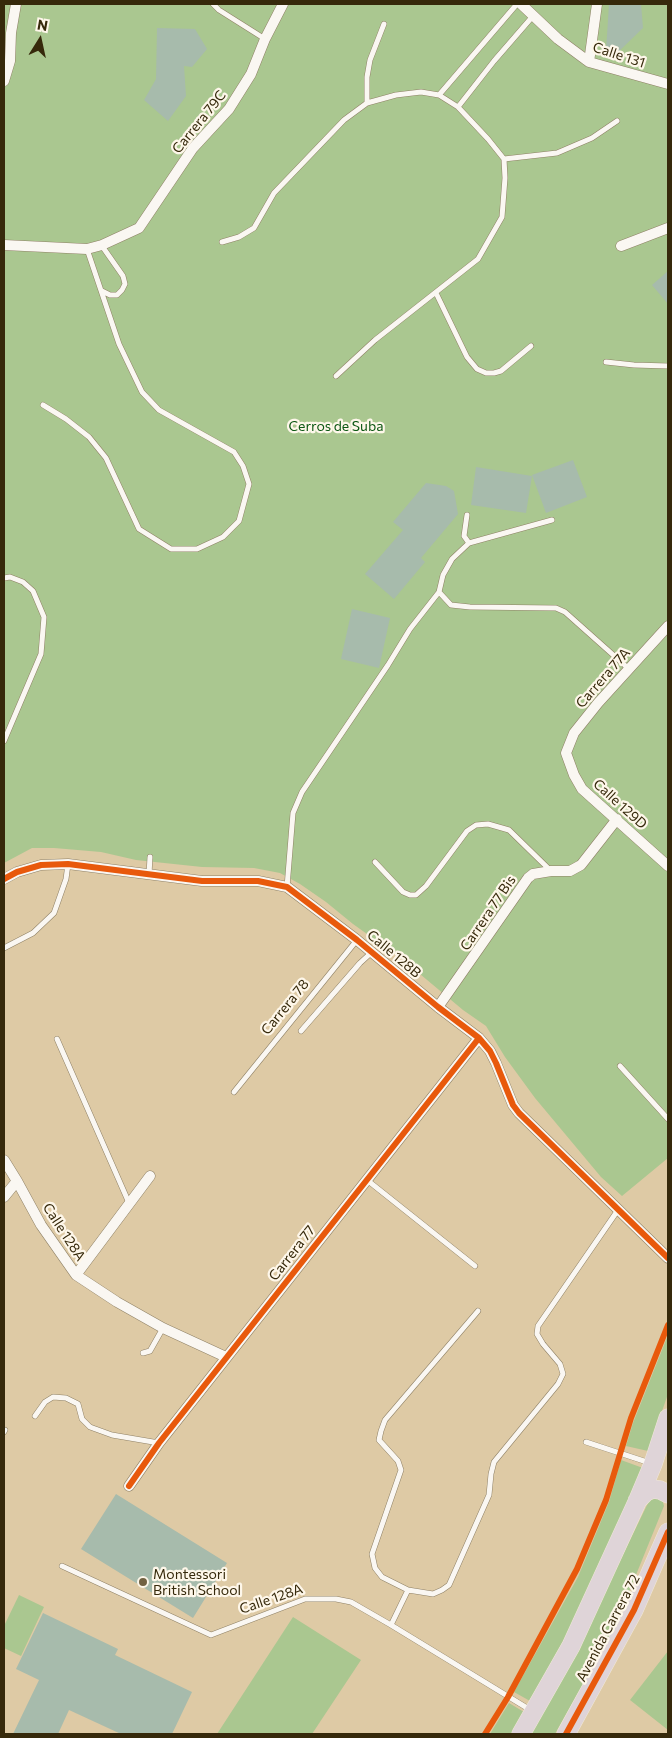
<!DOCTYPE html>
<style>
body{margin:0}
#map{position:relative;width:672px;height:1738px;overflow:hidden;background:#decaa5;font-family:Commissioner,sans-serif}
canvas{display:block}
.frame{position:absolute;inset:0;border:5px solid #36290b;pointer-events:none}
.north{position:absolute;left:15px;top:15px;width:50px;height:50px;-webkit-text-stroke:4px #fef7ea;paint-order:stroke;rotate:10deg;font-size:14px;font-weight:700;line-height:20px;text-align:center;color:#36290b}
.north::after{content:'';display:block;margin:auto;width:18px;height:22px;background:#36290b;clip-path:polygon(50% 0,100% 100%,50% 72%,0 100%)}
</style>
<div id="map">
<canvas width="672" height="1738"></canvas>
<div class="frame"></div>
<div class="north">N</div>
</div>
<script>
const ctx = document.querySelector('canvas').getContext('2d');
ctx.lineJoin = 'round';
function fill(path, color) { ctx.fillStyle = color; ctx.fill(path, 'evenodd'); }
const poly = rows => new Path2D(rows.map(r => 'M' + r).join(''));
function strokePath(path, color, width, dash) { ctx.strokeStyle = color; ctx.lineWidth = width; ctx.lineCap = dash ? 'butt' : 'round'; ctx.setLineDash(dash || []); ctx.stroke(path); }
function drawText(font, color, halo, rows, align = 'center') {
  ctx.font = font + ' Commissioner,sans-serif'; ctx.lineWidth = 4.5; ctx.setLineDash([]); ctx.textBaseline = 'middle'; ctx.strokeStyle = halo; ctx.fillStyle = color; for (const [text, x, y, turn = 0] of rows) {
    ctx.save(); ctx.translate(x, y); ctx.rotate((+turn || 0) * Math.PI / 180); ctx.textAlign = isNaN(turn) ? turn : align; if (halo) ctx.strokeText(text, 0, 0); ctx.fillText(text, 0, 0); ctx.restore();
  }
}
fill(poly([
 [4,4,668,4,668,1158,622,1196,601,1177,535,1098,505,1057,486,1026,463,1010,402,959,353,924,326,902,300,884,280,873,254,868,202,867,136,860,101,852,54,848,32,848,4,863],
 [668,1335,668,1394,648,1451,626,1446,633,1423],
 [621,1460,643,1468,587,1598,530,1701,514,1692,578,1577,609,1502],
 [658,1497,663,1502,664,1506,614,1629,555,1734,528,1734,611,1579,649,1501,653,1498],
 [19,1595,44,1607,21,1656,4,1648,4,1626],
 [293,1617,361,1660,312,1734,217,1734],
 [668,1651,668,1730,630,1700],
 [509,1703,524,1712,511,1734,490,1734]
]), '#aac790');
fill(poly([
 [609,4,641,4,643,28,614,56,606,51],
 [157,28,195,29,207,49,192,67,184,66,186,96,168,121,144,100,156,79],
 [668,271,668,304,652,285],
 [573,460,587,497,546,513,532,475],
 [476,467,532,476,526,513,471,505],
 [426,483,446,486,454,491,458,514,421,558,425,562,394,599,365,574,403,530,393,522],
 [352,609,390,618,379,668,341,659],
 [116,1494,227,1563,193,1618,81,1549],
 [43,1613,118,1649,115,1655,192,1692,172,1734,121,1734,69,1710,58,1734,13,1734,39,1680,16,1669]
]), '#a7bbac');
const service = poly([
 [213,4,219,10,265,39],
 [439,95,517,4],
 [367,103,367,77,370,60,384,24],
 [458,107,494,61,533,16],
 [504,159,557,153,592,138,617,121],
 [222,242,239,237,254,228,274,193,344,120,367,103,396,95,421,92,439,95,458,107,488,139,504,159,505,178,502,217,478,259,375,340,336,376],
 [102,246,123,276,125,284,122,290,117,295,110,295,102,291],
 [436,293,467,357,477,369,486,373,494,373,501,371,531,346],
 [606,362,634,365,668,366],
 [43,405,66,419,89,437,106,458,139,529,171,549,197,549,223,537,239,521,249,484,243,466,234,452,159,410,142,392,119,344,87,249],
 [467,515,464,536,469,543],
 [552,520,469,543,452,559,443,575,439,592,451,605,470,607,556,608,565,612,629,669],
 [4,578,10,577,23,582,33,591,44,617,41,654,4,741],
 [375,862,403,892,410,895,416,895,426,886,467,831,476,825,488,824,509,830,551,871],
 [149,874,150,857],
 [287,887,293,813,302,792,388,665,410,629,439,592],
 [4,948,33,933,54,913,66,879,68,864],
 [301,1031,360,963,372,952],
 [57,1039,129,1203],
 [620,1066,668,1119],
 [234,1092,357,940],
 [367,1180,475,1266],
 [478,1311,385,1420,381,1431,379,1440,398,1461,401,1470,372,1554,375,1568,382,1577,408,1590,433,1594,442,1590,449,1585,489,1495,491,1474,494,1462,558,1384,563,1374,560,1364,543,1344,537,1334,538,1326,618,1210],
 [143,1353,150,1351,163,1328],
 [35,1416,45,1402,53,1397,66,1398,78,1404,82,1419,90,1427,112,1435,159,1443],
 [4,1432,5,1430],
 [586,1442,650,1463],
 [62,1566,211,1635,305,1599,336,1599,351,1602,391,1625,532,1711],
 [391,1625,408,1590]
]);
const minor = poly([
 [521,4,558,39,589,62,668,84],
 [589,62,597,4],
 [4,81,10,61,11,33,16,4],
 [4,245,87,249,102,245,139,228,193,148,229,109,251,74,265,39,283,4],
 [621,246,668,228],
 [668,626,598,703,574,733,566,753,574,775,582,789,668,866],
 [4,879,17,872,41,865,68,864,202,881,258,881,287,887,357,940,438,1007,479,1038,490,1051,496,1063,513,1105,519,1113,668,1258],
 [438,1007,528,878,533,874,551,871,570,871,581,865,617,819],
 [4,1160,17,1181,41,1225,76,1275,117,1302,163,1328,226,1357],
 [4,1197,17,1181],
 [76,1275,150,1176],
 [129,1486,159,1443,479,1038]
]);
const trunk = poly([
 [637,1501,646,1492,653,1489,660,1490,668,1494],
 [521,1734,571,1646,637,1502,653,1464,668,1418],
 [566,1734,634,1610,668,1532]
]);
strokePath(service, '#8f8166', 6);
strokePath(minor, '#8f8166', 11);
strokePath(trunk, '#f0e7d6', 19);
strokePath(service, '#faf7f2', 5);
strokePath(minor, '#faf7f2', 10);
strokePath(trunk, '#dfd4d8', 18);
strokePath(poly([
 [4,879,17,872,41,865,68,864,202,881,258,881,287,887,357,940,438,1007,479,1038,490,1051,496,1063,513,1105,519,1113,668,1258],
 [129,1486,159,1443,479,1038],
 [485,1734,508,1697,577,1569,606,1500,631,1418,668,1325],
 [566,1734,634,1610,668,1532]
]), '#e8590c', 6);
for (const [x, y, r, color] of [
 [143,1582,5,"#716141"]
]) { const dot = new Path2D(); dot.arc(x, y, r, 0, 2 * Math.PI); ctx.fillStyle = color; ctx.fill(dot); strokePath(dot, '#fef7ea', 2); }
drawText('14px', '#36290b', '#fef7ea', [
 ["Calle 131",619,55,18],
 ["Carrera 79C",199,122,-51],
 ["Carrera 77A",603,678,-49],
 ["Calle 129D",620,804,42],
 ["Carrera 77 Bis",488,913,-56],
 ["Calle 128B",394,954,40],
 ["Carrera 78",285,1007,-51],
 ["Calle 128A",64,1232,57],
 ["Carrera 77",292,1253,-52],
 ["Calle 128A",271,1599,-19],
 ["Avenida Carrera 72",608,1628,-62]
]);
drawText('14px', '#0d5814', '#fef7ea', [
 ["Cerros de Suba",336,426]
]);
drawText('14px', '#36290b', '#fef7ea', [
 ["Montessori",153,1574],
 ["British School",153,1590]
], 'left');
</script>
